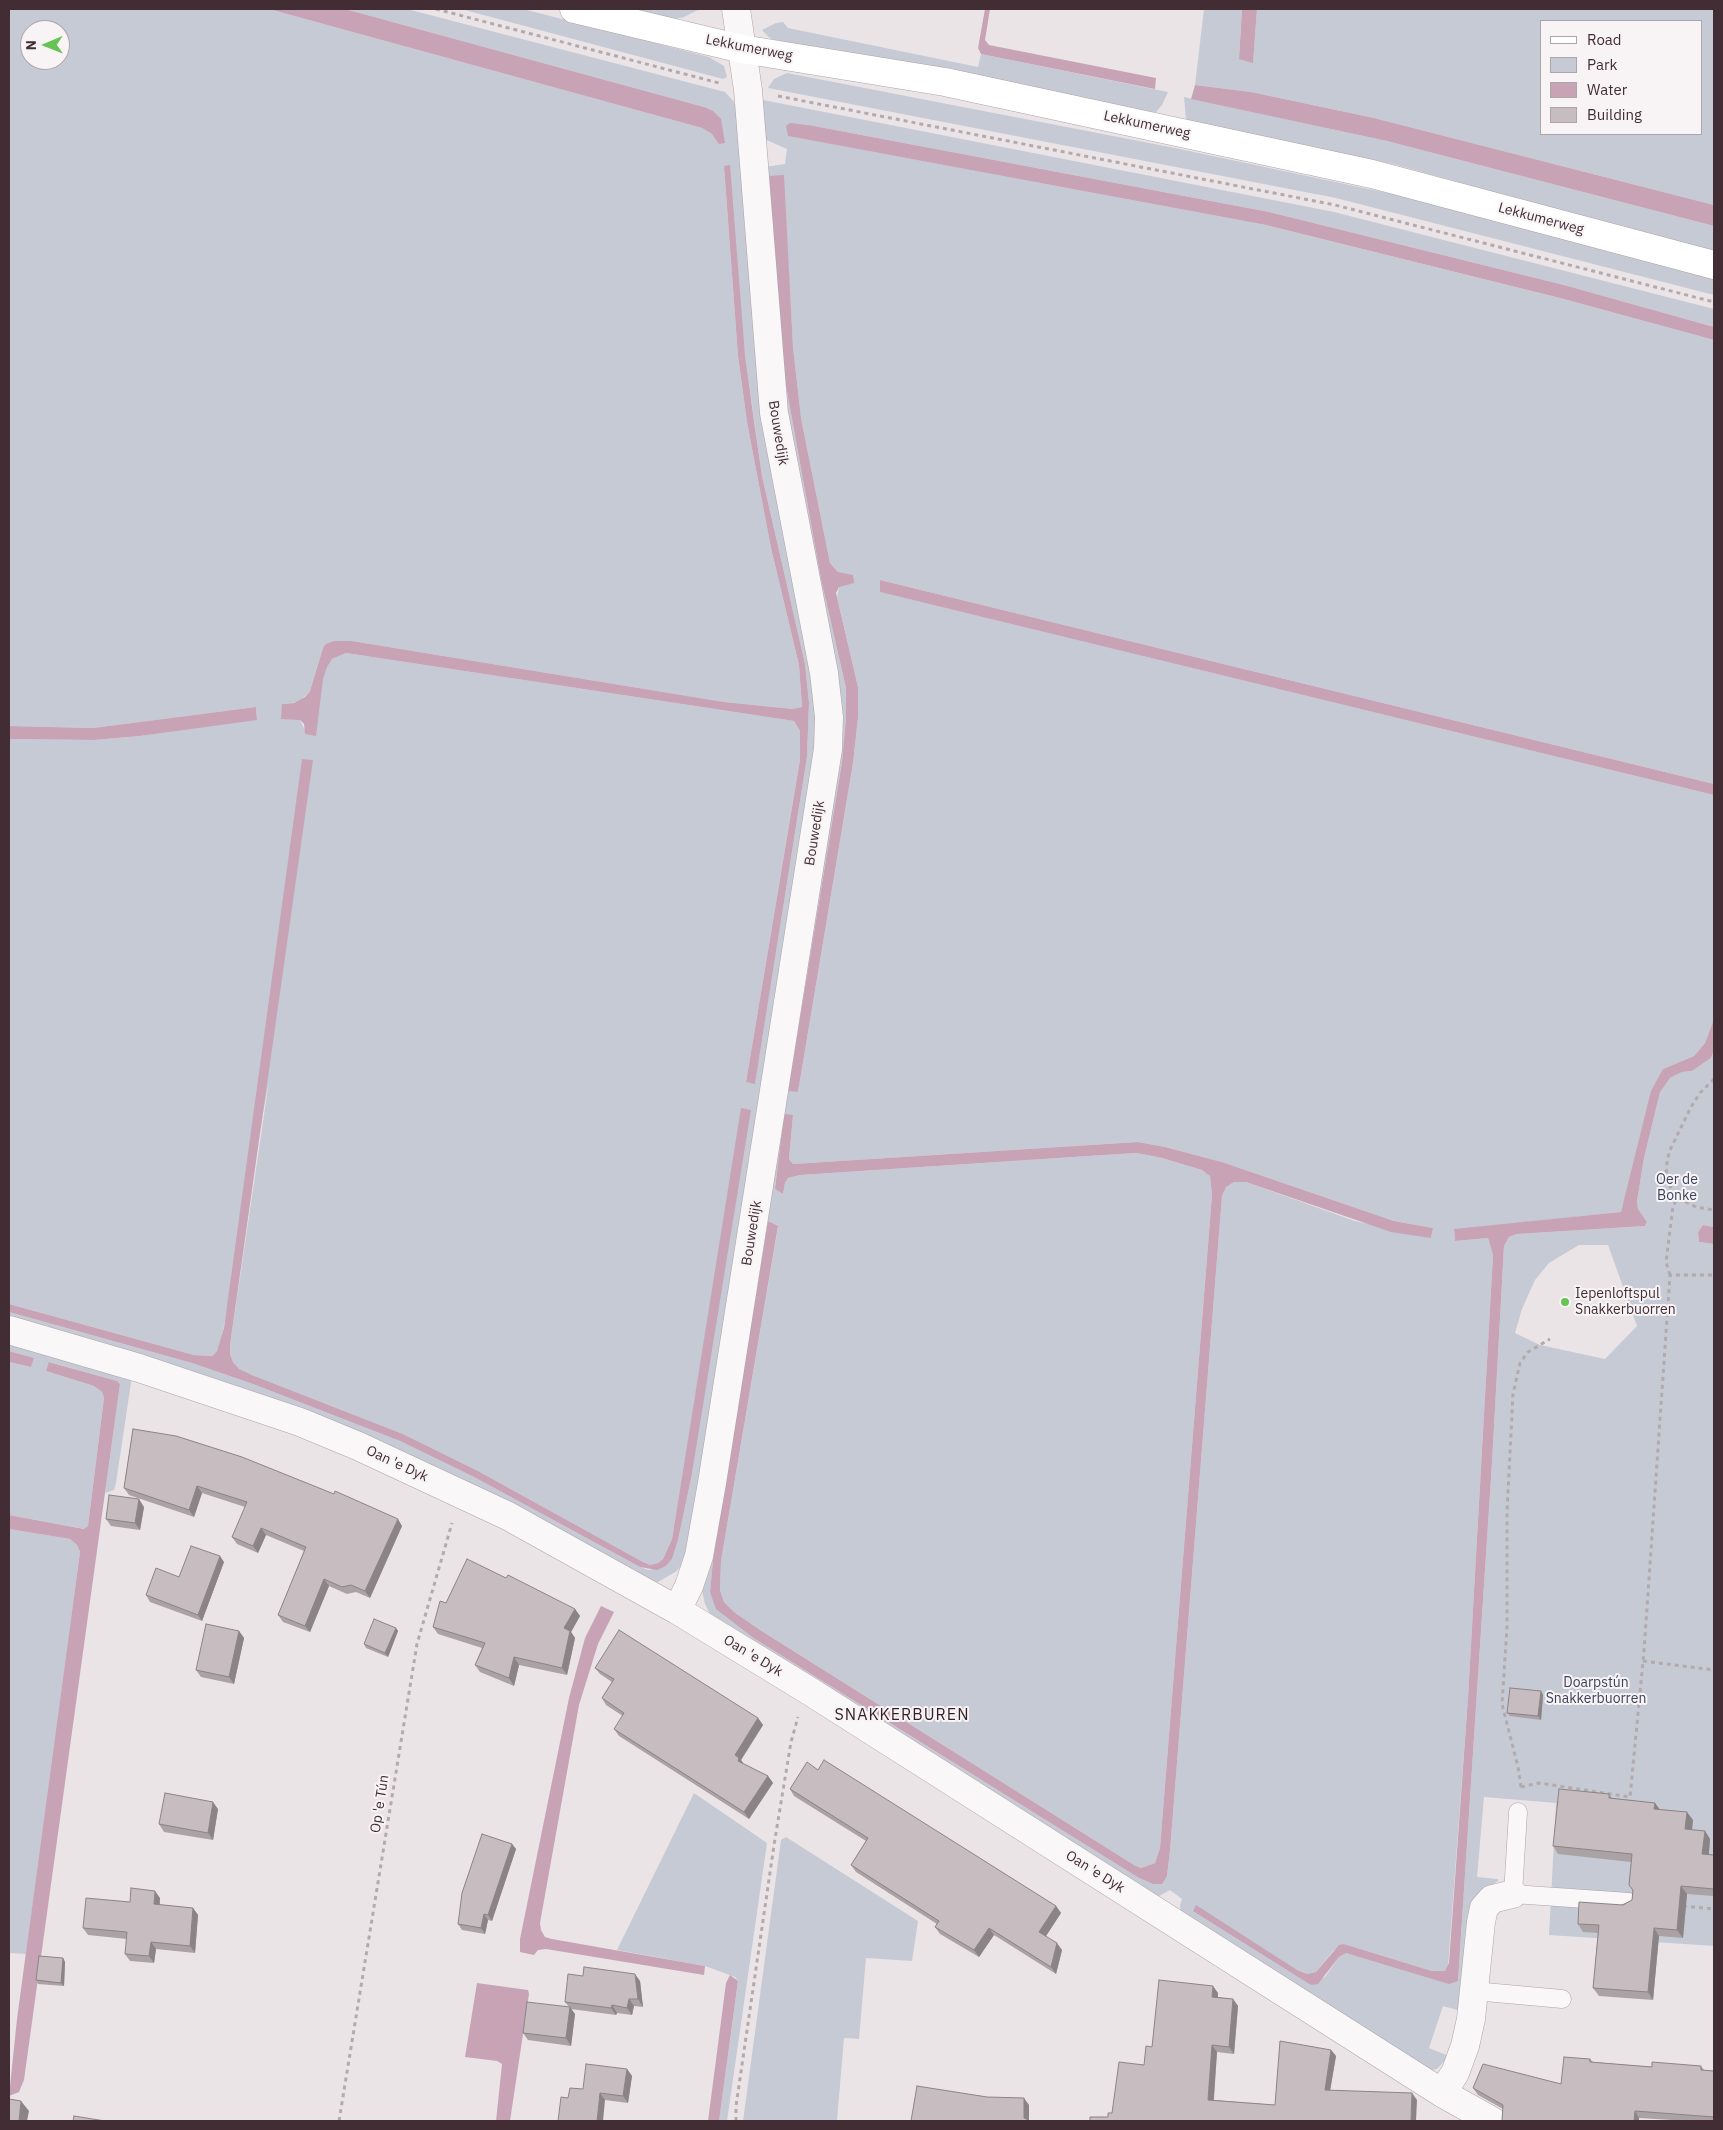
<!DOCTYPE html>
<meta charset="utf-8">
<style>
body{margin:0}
#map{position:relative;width:1723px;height:2130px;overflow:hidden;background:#ebe4e7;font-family:"IBM Plex Sans",sans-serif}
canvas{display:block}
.frame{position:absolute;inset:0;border:10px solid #422d35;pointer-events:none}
.legend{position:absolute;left:1540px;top:20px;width:162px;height:115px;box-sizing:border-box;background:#f8f4f6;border:1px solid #afa4a9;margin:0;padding:6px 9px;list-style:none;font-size:15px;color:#422d35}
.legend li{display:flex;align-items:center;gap:10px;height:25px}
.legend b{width:25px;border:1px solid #afa4a9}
.north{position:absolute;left:20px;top:20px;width:50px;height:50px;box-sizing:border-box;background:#f8f4f6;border:1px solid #afa4a9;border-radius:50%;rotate:269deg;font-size:14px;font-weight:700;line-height:20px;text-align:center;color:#422d35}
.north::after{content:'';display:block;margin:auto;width:18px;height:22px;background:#68c356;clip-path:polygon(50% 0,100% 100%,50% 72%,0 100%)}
</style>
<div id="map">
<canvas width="1723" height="2130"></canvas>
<div class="frame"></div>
<ul class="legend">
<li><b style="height:6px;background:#fff"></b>Road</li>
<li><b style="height:14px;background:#c6cad4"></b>Park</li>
<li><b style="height:14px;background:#c7a3b5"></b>Water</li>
<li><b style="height:14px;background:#c7bcc0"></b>Building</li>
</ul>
<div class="north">N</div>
</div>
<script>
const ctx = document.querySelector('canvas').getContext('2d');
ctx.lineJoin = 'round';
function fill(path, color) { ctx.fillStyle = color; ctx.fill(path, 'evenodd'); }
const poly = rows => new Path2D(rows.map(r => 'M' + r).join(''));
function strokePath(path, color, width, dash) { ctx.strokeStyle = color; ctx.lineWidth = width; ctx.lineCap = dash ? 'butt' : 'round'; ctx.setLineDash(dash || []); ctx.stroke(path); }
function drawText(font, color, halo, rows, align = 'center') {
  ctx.font = font + ' "IBM Plex Sans",sans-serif'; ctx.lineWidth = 4; ctx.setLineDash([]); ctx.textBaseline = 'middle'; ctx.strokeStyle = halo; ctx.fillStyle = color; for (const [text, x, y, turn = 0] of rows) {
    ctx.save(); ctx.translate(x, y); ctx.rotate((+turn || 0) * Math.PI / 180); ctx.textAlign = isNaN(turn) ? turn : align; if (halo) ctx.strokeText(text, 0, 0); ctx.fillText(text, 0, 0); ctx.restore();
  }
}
fill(poly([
 [9,9,269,9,702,128,712,134,704,107,345,9,407,9,725,92,734,102,738,119,814,686,817,748,763,1098,685,1560,677,1571,658,1582,646,1581,544,1526,9,1321,9,1312,192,1363,253,1384,400,1441,474,1477,640,1567,649,1570,666,1566,672,1559,678,1540,691,1479,742,1108,672,1539,663,1559,658,1563,650,1565,643,1562,478,1471,403,1434,252,1375,238,1369,233,1362,230,1354,230,1345,269,1081,221,1342,217,1351,212,1356,194,1355,9,1304,9,739,94,740,140,736,257,719,256,707,93,728,9,726],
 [30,30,60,30,60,60,30,60],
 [724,166,745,355,762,476,805,664,809,703,807,757,755,1083,746,1082,800,760,800,731,794,721,346,653,332,659,327,666,305,730,300,720,295,718,282,704,299,702,310,691,323,648,352,641,724,702,793,709,802,707,799,665,771,548,747,422,738,356],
 [461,9,523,9,709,57,724,66,727,77,723,79],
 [626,9,700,9,684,17,670,20],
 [1204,9,1242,9,1239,58,1253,62,1257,9,1714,9,1714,205,1374,118,1251,92,1195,85],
 [1542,21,1702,21,1702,134,1542,134],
 [783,22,788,28,978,67,981,54,1168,92,1162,105,1156,112,1132,111,771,39,762,30,776,23],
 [787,73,1175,148,1411,198,1714,277,1714,295,1336,198,768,88,774,79],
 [1184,97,1387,141,1714,226,1714,253,1393,164,1193,123,1186,119],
 [763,100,1334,212,1714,309,1714,327,1564,285,1269,212,814,126,789,136,1266,225,1560,298,1714,340,1714,784,880,580,881,592,1714,795,1714,1019,1705,1043,1694,1056,1663,1069,1621,1212,1454,1230,1455,1241,1488,1238,1493,1255,1468,1698,1448,1967,1445,1971,1432,1971,1344,1944,1333,1951,1316,1972,1307,1974,1297,1970,1311,1985,1325,1977,1339,1957,1346,1953,1458,1981,1492,1463,1504,1246,1509,1237,1517,1234,1645,1226,1647,1222,1638,1209,1637,1201,1644,1158,1660,1091,1670,1078,1682,1072,1692,1071,1711,1058,1714,1050,1714,1227,1703,1225,1698,1232,1699,1242,1714,1244,1714,1946,1549,1935,1556,1803,1484,1797,1477,1877,1498,1879,1498,1881,1489,1887,1464,2012,1443,2006,1429,2048,1449,2056,1437,2069,1431,2070,1181,1913,1180,1905,1182,1899,1170,1890,1159,1896,1151,1895,710,1614,705,1604,702,1590,838,744,788,445,764,167,785,164,787,149,762,138],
 [783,175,793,347,801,418,830,563,838,572,839,587,837,597,858,687,858,718,853,763,798,1092,788,1090,842,762,846,717,846,688,821,579,785,380,782,345],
 [784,1115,793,1115,789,1159,793,1164,1138,1142,1165,1147,1222,1162,1394,1221,1433,1228,1431,1238,1355,1221,1246,1182,1234,1182,1226,1187,1222,1196,1170,1851,1167,1876,1153,1884,1139,1878,755,1639,710,1592,713,1560,768,1221,778,1227,721,1561,720,1590,724,1602,734,1612,760,1630,1134,1865,1141,1868,1155,1863,1160,1848,1212,1195,1210,1175,1202,1170,1162,1158,1137,1153,1104,1155,800,1175,788,1178,785,1183,783,1194,775,1189],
 [1579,1245,1608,1245,1637,1326,1605,1359,1540,1345,1515,1333,1522,1309,1535,1280,1549,1263],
 [9,1340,132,1376,116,1483,114,1490,105,1493,120,1384,117,1381,50,1362,46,1371,94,1386,102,1392,104,1398,88,1526,85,1529,9,1515,9,1362,31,1367,33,1358,9,1351],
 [9,1529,70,1539,77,1545,80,1552,26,1954,9,1953],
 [694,1793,767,1843,727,2121,719,2121,738,1981,735,1977,705,1966,617,1950],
 [786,1837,918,1921,912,1961,866,1958,859,2039,844,2038,837,2121,743,2121,781,1840]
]), '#c6cad4');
fill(poly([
 [269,9,345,9,704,107,713,111,721,119,725,143,719,144,712,134,702,128],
 [985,9,990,9,985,40,989,45,1156,78,1155,89,981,54,978,48],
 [1242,9,1257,9,1253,63,1239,59],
 [1195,85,1251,92,1374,118,1714,205,1714,226,1387,141,1191,99],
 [790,123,814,126,1269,212,1564,285,1714,327,1714,340,1560,298,1266,225,788,136,786,126],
 [730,165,745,355,754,421,762,476,805,664,809,703,807,757,755,1084,746,1082,800,760,800,731,794,721,346,653,332,659,327,667,323,679,316,736,305,734,304,724,300,720,281,719,282,704,294,703,305,697,310,691,323,648,326,644,334,641,352,641,724,702,793,709,802,707,799,665,771,548,747,422,738,356,724,166],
 [784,175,793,347,801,418,830,563,838,572,853,575,854,583,839,587,836,593,858,687,858,718,853,763,798,1092,788,1091,842,762,846,717,846,688,821,579,785,380,769,176],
 [880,580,1714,784,1714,795,880,592],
 [256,707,257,720,140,736,94,740,9,739,9,726,93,728],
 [302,759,313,760,230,1345,230,1354,233,1362,239,1369,252,1375,403,1434,478,1471,643,1562,650,1565,658,1563,663,1559,672,1539,741,1108,751,1110,691,1479,678,1540,672,1559,666,1566,657,1570,640,1567,474,1477,400,1441,253,1384,192,1363,9,1312,9,1304,194,1355,212,1356,217,1351,224,1328],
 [1714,1019,1714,1050,1711,1058,1692,1071,1682,1072,1670,1078,1660,1092,1644,1158,1637,1201,1638,1209,1647,1222,1645,1226,1517,1234,1509,1237,1504,1246,1492,1463,1458,1981,1449,1984,1346,1953,1339,1957,1318,1984,1311,1985,1193,1911,1196,1905,1297,1970,1307,1974,1316,1972,1339,1945,1344,1944,1432,1971,1445,1971,1449,1963,1468,1698,1493,1255,1488,1238,1455,1241,1454,1229,1621,1212,1651,1091,1663,1069,1694,1056,1705,1043],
 [784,1114,793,1115,789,1159,793,1164,1138,1142,1165,1147,1222,1162,1394,1221,1433,1228,1431,1238,1391,1232,1246,1182,1234,1182,1226,1187,1222,1196,1170,1851,1167,1876,1162,1884,1153,1884,1139,1878,755,1639,716,1609,710,1592,713,1560,768,1221,778,1226,721,1561,720,1590,724,1602,734,1612,760,1630,1134,1865,1141,1868,1155,1863,1160,1848,1212,1195,1210,1176,1202,1170,1162,1158,1137,1153,1104,1155,800,1175,788,1178,785,1183,783,1194,775,1189],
 [1703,1225,1714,1227,1714,1244,1699,1242,1698,1232],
 [9,1351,34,1358,31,1367,9,1362],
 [49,1362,117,1381,120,1384,24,2080,19,2092,9,2096,17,2019,80,1552,77,1545,70,1539,9,1529,9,1515,84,1529,88,1526,104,1398,102,1392,94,1386,46,1371],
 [601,1606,614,1612,598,1644,579,1705,540,1923,541,1930,545,1937,552,1939,705,1966,704,1975,546,1949,538,1950,534,1955,520,1952,520,1939,569,1698,585,1638],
 [730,1975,738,1981,719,2121,708,2121,726,1983],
 [477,1983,528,1990,529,1994,510,2121,496,2121,502,2064,497,2061,465,2057]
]), '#c7a3b5');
const lane = poly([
 [1518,1812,1513,1894,1629,1902],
 [1474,1991,1562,1999]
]);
const street = poly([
 [9,1330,139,1368,300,1422,358,1446,508,1516,677,1610,811,1692,1442,2093,1492,2121],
 [677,1610,689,1586,699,1556,712,1483,828,749,829,717,824,673,774,413,748,90,736,9],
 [1442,2093,1455,2073,1465,2046,1471,2019,1481,1922,1484,1908,1492,1899,1513,1894]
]);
const secondary = poly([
 [574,9,742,49,945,82,1372,174,1714,265]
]);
strokePath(lane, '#aea2a7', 19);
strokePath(street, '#aea2a7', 29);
strokePath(secondary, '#aea2a7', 29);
strokePath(poly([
 [436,9,719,83],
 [778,96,1335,205,1714,302],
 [1714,1079,1700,1093,1691,1107,1669,1152,1666,1169,1669,1185,1678,1198,1696,1207,1714,1210],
 [1670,1275,1666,1262,1673,1206,1678,1198],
 [1643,1661,1714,1670],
 [1521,1787,1539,1783,1630,1797,1644,1651,1670,1275,1714,1275],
 [1521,1787,1518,1767,1502,1704,1507,1627,1507,1512,1513,1394,1520,1363,1528,1352,1550,1339],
 [1683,1906,1714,1909],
 [339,2121,417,1644,452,1523],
 [736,2121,736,2106,774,1845,791,1742,798,1717]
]), '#b3aaae', 3, [4, 4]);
strokePath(lane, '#f9f7f8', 18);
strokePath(street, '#f9f7f8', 28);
strokePath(secondary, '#fff', 28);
fill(poly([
 [133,1429,402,1526,370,1598,356,1592,347,1594,329,1586,310,1632,283,1622,278,1615,304,1551,266,1535,258,1553,237,1544,232,1537,245,1507,202,1493,194,1517,129,1495,124,1488],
 [144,1507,140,1530,111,1526,106,1519],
 [224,1562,202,1621,150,1602,146,1595,179,1577],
 [506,1578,575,1609,580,1616,571,1632,575,1638,567,1675,519,1665,514,1686,480,1672,475,1665,482,1648,438,1634,433,1627,446,1603],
 [396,1628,398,1631,388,1657,366,1648,364,1644],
 [239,1631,244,1638,234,1684,201,1677,196,1670],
 [595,1668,758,1718,763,1725,741,1760,744,1764,768,1776,773,1783,749,1819,619,1736,614,1729,623,1716,606,1705,602,1698,612,1682,600,1674],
 [1541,1691,1543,1695,1541,1720,1510,1716,1507,1713],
 [818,1770,1056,1906,1061,1913,1046,1936,1062,1950,1056,1974,994,1935,979,1957,940,1934,935,1927,937,1924,856,1872,851,1865,866,1841,794,1796,790,1789],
 [1609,1794,1612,1798,1655,1803,1659,1809,1693,1820,1692,1830,1705,1831,1710,1839,1709,1854,1714,1855,1714,1896,1687,1894,1683,1938,1659,1936,1653,2000,1599,1996,1593,1988,1598,1933,1583,1932,1578,1924,1632,1900,1633,1891,1629,1885,1631,1862,1558,1854,1553,1846],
 [218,1809,213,1840,164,1832,159,1824],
 [512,1844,516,1849,492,1921,488,1920,485,1934,462,1930,458,1924],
 [160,1898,160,1905,193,1908,198,1915,195,1953,156,1949,154,1963,130,1961,125,1954,127,1939,88,1935,83,1928,130,1902],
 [63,1958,65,1962,64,1986,38,1984,36,1980],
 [583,1976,640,1981,643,2007,634,2006,632,2015,617,2013,616,2015,571,2009,575,2014,571,2046,528,2040,523,2033,569,2007,565,2002],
 [1218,1993,1218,1997,1233,1999,1238,2006,1234,2054,1217,2052,1214,2100,1275,2105,1331,2050,1336,2056,1330,2090,1417,2100,1108,2117,1112,2113,1144,2065,1152,2047],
 [1590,2059,1593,2062,1652,2067,1701,2066,1704,2070,1714,2071,1714,2121,1688,2121,1639,2118,1639,2121,1502,2121,1503,2109,1478,2095,1473,2088,1561,2084],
 [627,2069,632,2076,628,2103,605,2100,568,2098,583,2089]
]), '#aba2a5');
fill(poly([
 [197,1486,202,1493,194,1517,189,1510],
 [139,1499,144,1507,140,1530,135,1523],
 [398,1519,402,1526,370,1598,365,1591],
 [261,1528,266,1535,258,1553,253,1546],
 [220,1556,224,1562,202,1621,198,1615],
 [324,1579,329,1586,310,1632,305,1626],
 [575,1609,580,1616,571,1632,575,1638,567,1675,562,1668,564,1628],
 [396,1628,398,1631,388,1657,385,1653],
 [239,1631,244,1638,234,1684,229,1677],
 [514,1657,519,1665,514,1686,509,1678],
 [1541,1691,1543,1695,1541,1720,1538,1716],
 [758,1718,763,1725,741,1760,744,1765,738,1761,735,1755],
 [768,1776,773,1783,749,1819,744,1812],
 [213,1802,218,1809,213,1840,208,1833],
 [1655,1803,1661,1811,1654,1809],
 [1687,1812,1693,1820,1691,1837,1685,1829],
 [1705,1831,1710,1839,1708,1862,1702,1854],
 [512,1844,516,1849,492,1921,488,1915],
 [1681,1886,1687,1894,1683,1938,1677,1930],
 [155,1891,160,1898,159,1911,154,1904],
 [1056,1906,1061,1913,1044,1939,1039,1932],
 [193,1908,198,1915,195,1953,190,1946],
 [484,1914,488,1920,485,1934,481,1928],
 [989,1928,994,1935,979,1957,974,1950],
 [1654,1928,1659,1936,1653,2000,1648,1992],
 [151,1942,156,1949,154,1963,149,1956],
 [1057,1943,1062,1950,1056,1974,1051,1967],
 [63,1958,65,1962,64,1986,61,1983],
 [635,1974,640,1981,643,2007,638,1999],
 [1213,1986,1218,1993,1217,2003,1212,1997],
 [629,1999,634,2006,632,2015,627,2008],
 [1233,1999,1238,2006,1234,2054,1229,2047],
 [612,2005,617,2013,616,2015,611,2008],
 [570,2007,575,2014,571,2046,566,2038],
 [1212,2045,1217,2052,1213,2107,1208,2100],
 [1331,2050,1336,2056,1329,2097,1325,2090],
 [627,2069,632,2076,628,2103,623,2096],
 [600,2093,605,2100,603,2121,597,2121],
 [1412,2093,1417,2100,1416,2121,1411,2121],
 [1024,2098,1029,2105,1029,2121,1026,2121,1024,2118],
 [21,2101,29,2111,27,2121,19,2121],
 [1635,2111,1639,2118,1639,2121,1634,2121]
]), '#8b8486');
const building = poly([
 [133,1429,176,1436,242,1457,334,1494,335,1491,398,1519,365,1591,351,1585,342,1587,324,1579,305,1626,278,1615,306,1547,261,1528,253,1546,232,1537,247,1502,197,1486,189,1510,124,1488,133,1429],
 [109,1495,139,1499,135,1523,106,1519,109,1495],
 [191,1546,220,1556,198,1615,146,1595,156,1568,179,1577,191,1546],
 [467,1559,506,1578,508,1575,575,1609,564,1628,570,1631,562,1668,514,1657,509,1678,475,1665,485,1643,433,1627,440,1601,446,1603,467,1559],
 [374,1619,396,1628,385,1653,364,1644,374,1619],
 [206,1624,239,1631,229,1677,196,1670,206,1624],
 [619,1630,758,1718,735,1755,739,1758,738,1761,768,1776,744,1812,614,1729,624,1713,602,1698,614,1679,595,1668,619,1630],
 [1510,1688,1541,1691,1538,1716,1507,1713,1510,1688],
 [824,1760,1056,1906,1039,1932,1057,1943,1051,1967,989,1928,974,1950,935,1927,939,1921,851,1865,868,1838,790,1789,807,1762,818,1770,824,1760],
 [1559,1789,1609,1794,1609,1798,1655,1803,1654,1809,1687,1812,1685,1829,1705,1831,1702,1854,1714,1855,1714,1889,1681,1886,1677,1930,1654,1928,1648,1992,1593,1988,1599,1925,1578,1924,1579,1902,1623,1905,1632,1900,1633,1890,1629,1885,1632,1854,1553,1846,1559,1789],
 [165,1793,213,1802,208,1833,159,1824,165,1793],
 [482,1834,512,1844,488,1915,484,1914,481,1928,458,1924,462,1893,482,1834],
 [131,1888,155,1891,154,1904,193,1908,190,1946,151,1942,149,1956,125,1954,127,1932,83,1928,86,1898,130,1902,131,1888],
 [39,1956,63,1958,61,1983,36,1980,39,1956],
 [584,1967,635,1974,638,1999,629,1999,627,2008,612,2005,611,2008,565,2002,568,1974,583,1976,584,1967],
 [1159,1980,1213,1986,1212,1997,1233,1999,1229,2047,1212,2045,1208,2100,1275,2105,1280,2041,1331,2050,1325,2090,1412,2093,1411,2121,1090,2121,1090,2117,1108,2117,1108,2113,1112,2113,1119,2062,1144,2065,1146,2046,1152,2047,1159,1980],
 [527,2002,570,2007,566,2038,523,2033,527,2002],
 [1564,2057,1590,2059,1590,2062,1652,2067,1652,2062,1701,2066,1701,2070,1714,2071,1714,2117,1635,2111,1634,2121,1502,2121,1503,2105,1473,2088,1483,2064,1561,2084,1564,2057],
 [586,2064,627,2069,623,2096,600,2093,597,2121,558,2121,561,2097,568,2098,570,2088,583,2089,586,2064],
 [917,2086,987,2097,1024,2098,1024,2118,1027,2119,1027,2121,911,2121,917,2086],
 [9,2099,21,2101,19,2121,9,2121,9,2099],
 [74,2116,105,2121,73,2121,74,2116]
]);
fill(building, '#c7bcc0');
strokePath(building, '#8b8486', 1);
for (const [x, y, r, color] of [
 [1565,1302,5,"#68c356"]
]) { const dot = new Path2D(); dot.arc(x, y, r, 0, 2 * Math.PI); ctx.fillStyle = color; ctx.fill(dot); strokePath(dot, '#f8f4f6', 2); }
drawText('14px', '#422d35', '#f8f4f6', [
 ["Lekkumerweg",749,48,11],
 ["Lekkumerweg",1147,125,12],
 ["Lekkumerweg",1541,219,15],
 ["Bouwedijk",778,433,81],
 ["Bouwedijk",815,833,-81],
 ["Bouwedijk",752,1233,-81],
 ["Oan 'e Dyk",397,1464,25],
 ["Oan 'e Dyk",753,1656,31],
 ["Op 'e Tún",380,1804,-81],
 ["Oan 'e Dyk",1095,1872,32]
]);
drawText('14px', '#3c425c', '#f8f4f6', [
 ["Oer de",1677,1180],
 ["Bonke",1677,1196],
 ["Doarpstún",1596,1683],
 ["Snakkerbuorren",1596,1699]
]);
drawText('14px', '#422d35', '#f8f4f6', [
 ["Iepenloftspul",1575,1294],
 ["Snakkerbuorren",1575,1310]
], 'left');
ctx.letterSpacing = '1px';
drawText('16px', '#331f26', '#f8f4f6', [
 ["SNAKKERBUREN",902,1715]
]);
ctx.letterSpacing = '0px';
</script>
